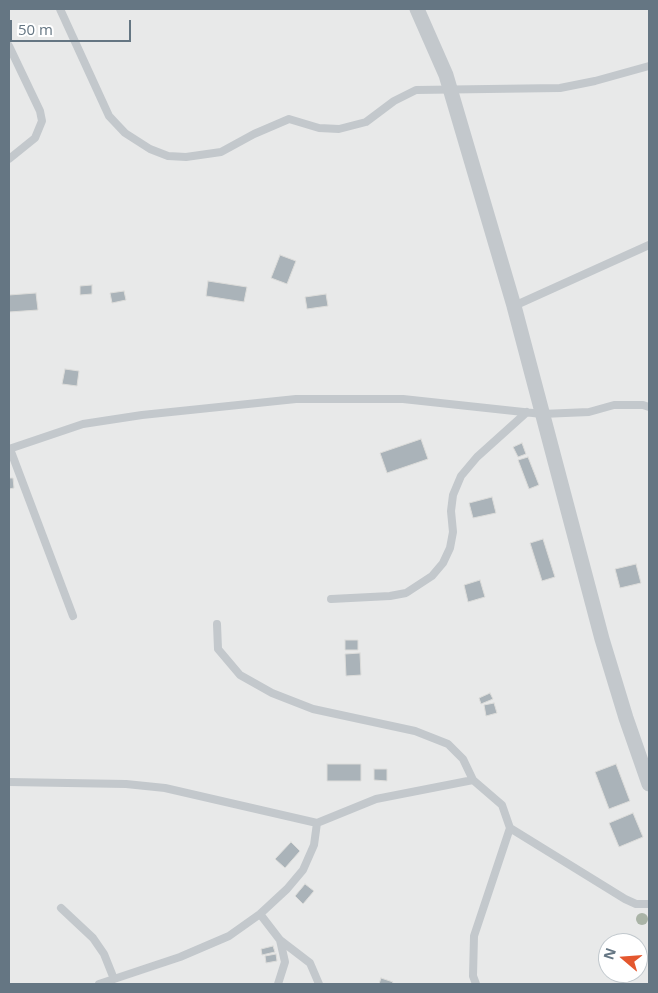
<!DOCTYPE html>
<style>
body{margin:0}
#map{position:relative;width:658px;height:993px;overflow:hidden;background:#fafaf8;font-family:"Open Sans",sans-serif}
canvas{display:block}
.frame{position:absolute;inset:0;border:10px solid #657683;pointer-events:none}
.north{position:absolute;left:598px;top:933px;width:50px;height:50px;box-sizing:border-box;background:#fff;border:1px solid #c1c8cd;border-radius:50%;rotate:288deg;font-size:14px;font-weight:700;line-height:20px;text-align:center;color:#657683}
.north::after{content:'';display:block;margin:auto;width:18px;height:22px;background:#e4572e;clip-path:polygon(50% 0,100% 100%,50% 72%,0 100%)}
.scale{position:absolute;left:10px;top:20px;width:121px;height:22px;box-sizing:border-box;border:2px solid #657683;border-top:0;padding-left:6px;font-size:15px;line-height:18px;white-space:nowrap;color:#657683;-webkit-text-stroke:4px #fff;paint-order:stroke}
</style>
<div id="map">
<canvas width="658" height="993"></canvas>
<div class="frame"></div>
<div class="north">N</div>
<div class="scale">50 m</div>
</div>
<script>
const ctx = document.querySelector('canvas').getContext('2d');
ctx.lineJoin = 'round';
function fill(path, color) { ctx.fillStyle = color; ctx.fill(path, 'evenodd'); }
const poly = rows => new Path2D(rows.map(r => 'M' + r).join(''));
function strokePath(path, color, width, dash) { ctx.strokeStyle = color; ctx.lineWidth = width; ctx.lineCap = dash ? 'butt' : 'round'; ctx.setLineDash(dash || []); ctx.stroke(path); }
fill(poly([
 [9,9,649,9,649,984,9,984],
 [608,943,638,943,638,973,608,973]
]), '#e8e9e9');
const building = poly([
 [280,255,296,261,287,284,271,278,280,255],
 [208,281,247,287,244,302,206,296,208,281],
 [92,285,92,294,80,295,80,286,92,285],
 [124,291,126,300,112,303,110,293,124,291],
 [36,293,38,310,9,312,9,295,36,293],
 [326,294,328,306,307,309,305,297,326,294],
 [65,369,79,371,77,386,62,384,65,369],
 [421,439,428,459,387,473,380,453,421,439],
 [522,443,526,454,518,457,513,447,522,443],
 [528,457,539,485,529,489,518,460,528,457],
 [9,478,13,478,14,488,9,489,9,478],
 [492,497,496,513,473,518,469,503,492,497],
 [543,539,555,577,542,581,530,543,543,539],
 [636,564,641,583,620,588,615,569,636,564],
 [480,580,485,597,468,602,464,585,480,580],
 [345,640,358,640,358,650,345,650,345,640],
 [360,653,361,675,346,676,345,654,360,653],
 [490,693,493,699,481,704,479,698,490,693],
 [494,703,497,713,486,716,484,705,494,703],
 [327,764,361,764,361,781,327,781,327,764],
 [616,764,630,801,609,809,595,772,616,764],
 [374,769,387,769,387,781,374,780,374,769],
 [633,813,643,837,619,847,609,823,633,813],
 [291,842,300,851,285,868,275,859,291,842],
 [305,884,314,891,303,904,295,896,305,884],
 [273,946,275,952,262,955,261,949,273,946],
 [276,954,277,961,266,963,265,956,276,954],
 [381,978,393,982,392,984,379,984,381,978]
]);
fill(building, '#aab3b9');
strokePath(building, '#dcdcda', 1);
strokePath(poly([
 [60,9,109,116,125,133,150,149,168,156,186,157,221,152,254,134,289,119,319,128,339,129,366,122,394,101,416,90,560,88,595,81,649,66],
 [9,46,40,111,42,121,35,138,9,159],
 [514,306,649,245],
 [9,449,83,424,142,415,296,399,403,399,542,414,589,412,614,405,643,405,649,407],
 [10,449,73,616],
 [331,599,390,596,406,593,432,576,443,563,450,548,453,532,451,511,453,495,461,476,477,457,527,412],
 [217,624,218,649,240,675,272,693,313,709,415,731,448,744,463,759,473,780,502,805,510,828,474,936,473,976,476,984],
 [9,782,126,784,165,788,317,823,376,799,473,780],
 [510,828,625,899,636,904,649,904],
 [61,908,93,938,104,954,114,979],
 [260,914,280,940,310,963,319,984],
 [99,984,180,957,229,936,260,914,287,889,303,870,314,845,317,823],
 [278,984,285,962,280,940]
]), '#c3c8cc', 8);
strokePath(poly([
 [417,9,446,75,514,306,602,639,626,718,649,784]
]), '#c3c8cc', 15);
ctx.fillStyle = '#aab4a7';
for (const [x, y] of [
 [642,919]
]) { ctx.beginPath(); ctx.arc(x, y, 6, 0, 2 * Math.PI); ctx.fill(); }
</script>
